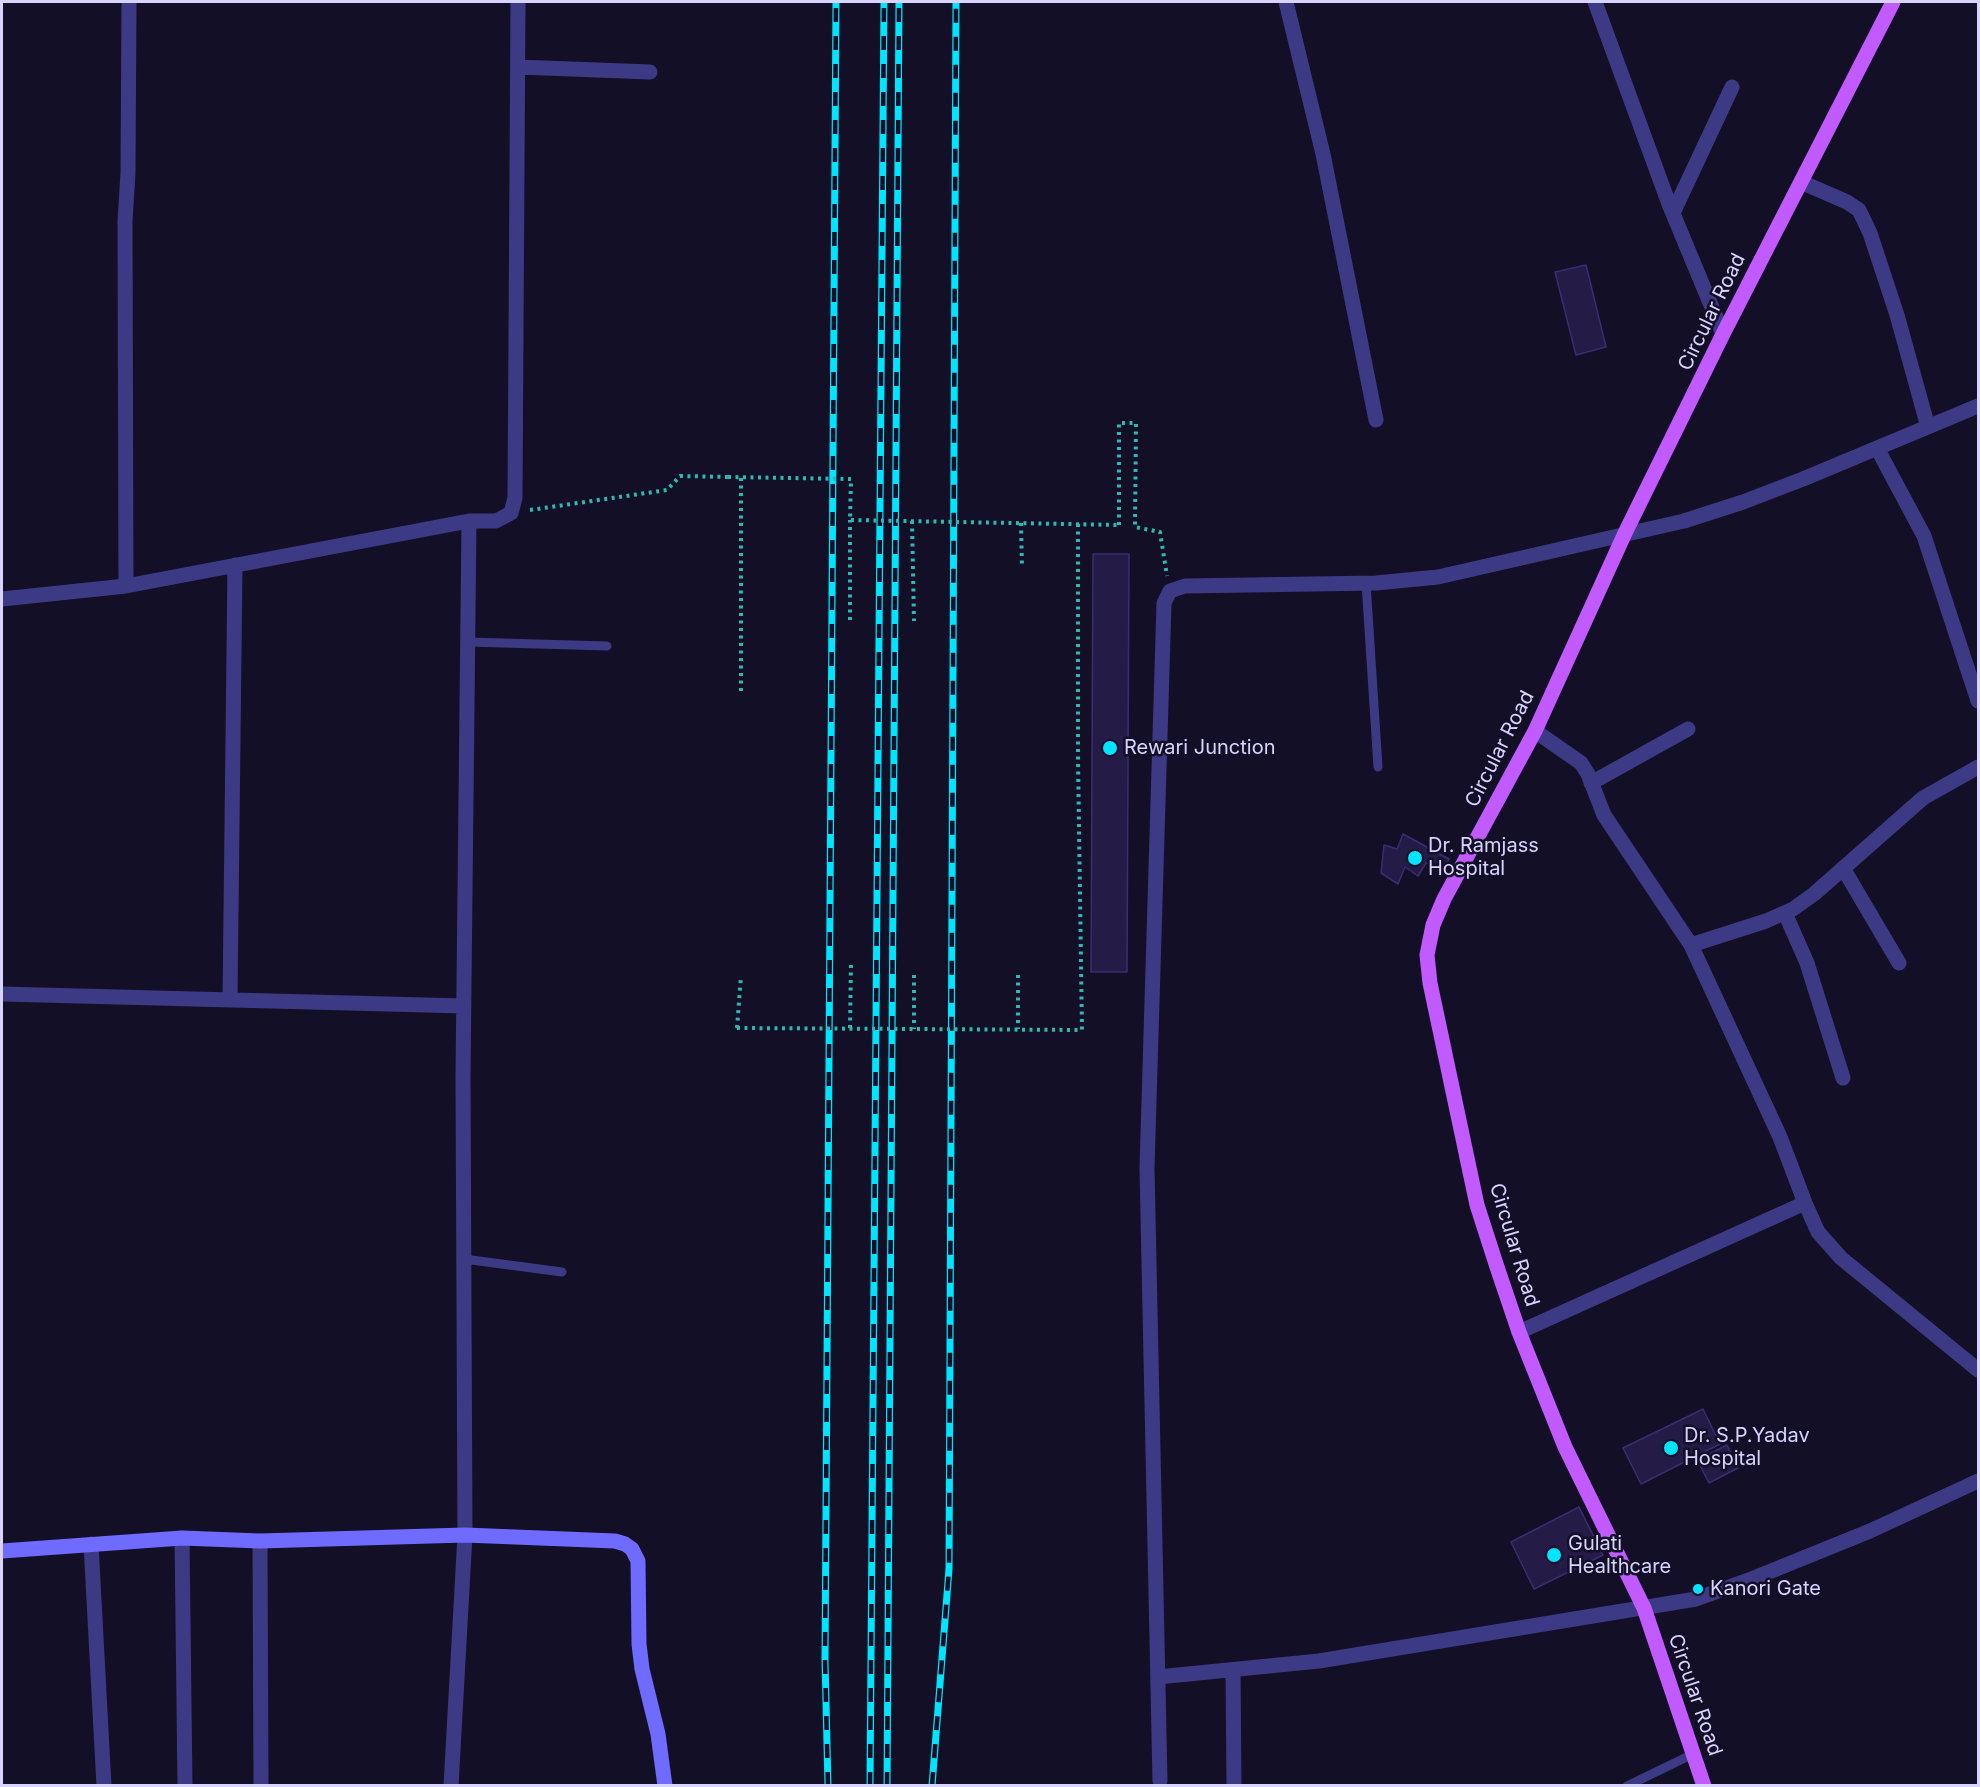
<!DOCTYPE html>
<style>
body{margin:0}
#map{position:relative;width:1980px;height:1787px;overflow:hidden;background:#130f26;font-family:Inter,sans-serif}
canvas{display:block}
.frame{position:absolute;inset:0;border:3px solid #d9d4ff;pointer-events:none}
</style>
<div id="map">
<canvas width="1980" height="1787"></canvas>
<div class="frame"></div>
</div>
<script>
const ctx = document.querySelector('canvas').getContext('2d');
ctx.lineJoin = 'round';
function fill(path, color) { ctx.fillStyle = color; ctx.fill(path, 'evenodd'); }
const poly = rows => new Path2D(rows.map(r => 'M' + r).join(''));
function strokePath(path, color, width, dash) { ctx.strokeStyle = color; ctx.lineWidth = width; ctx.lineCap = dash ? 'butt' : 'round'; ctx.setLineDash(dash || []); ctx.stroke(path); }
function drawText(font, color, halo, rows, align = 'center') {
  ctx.font = font + ' Inter,sans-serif'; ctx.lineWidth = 5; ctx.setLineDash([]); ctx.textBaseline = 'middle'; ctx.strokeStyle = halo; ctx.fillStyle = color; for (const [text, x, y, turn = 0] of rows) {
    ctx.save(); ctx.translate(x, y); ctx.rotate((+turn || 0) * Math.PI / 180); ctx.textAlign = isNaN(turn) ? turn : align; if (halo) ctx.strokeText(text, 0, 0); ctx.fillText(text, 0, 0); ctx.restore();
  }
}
const building = poly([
 [1586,265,1606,347,1576,355,1555,272,1586,265],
 [1093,554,1129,554,1127,972,1091,972,1093,554],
 [1403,834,1449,859,1443,871,1426,863,1418,876,1405,867,1398,884,1381,873,1384,845,1397,849,1403,834],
 [1703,1409,1720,1444,1641,1484,1623,1448,1703,1409],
 [1727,1445,1738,1468,1709,1483,1697,1460,1727,1445],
 [1579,1507,1603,1555,1534,1589,1511,1542,1579,1507]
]);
fill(building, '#241b47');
strokePath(building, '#3b2d73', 1.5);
strokePath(poly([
 [741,478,741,691],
 [530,510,667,490,680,476,728,477],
 [912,521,914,621],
 [1021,523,1022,567],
 [1078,524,1078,759,1082,1030],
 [1119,525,1119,423,1136,423,1135,527,1160,532,1167,576],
 [850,620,850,520],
 [914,975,914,1029],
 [1018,975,1018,1029],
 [737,1028,741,976],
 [850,1028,851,962]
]), '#2fb8b0', 4, [3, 4.5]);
strokePath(poly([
 [1366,583,1378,767],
 [468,642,607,646],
 [464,1259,562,1272],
 [1627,1786,1693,1754]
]), '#3d3a85', 9);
strokePath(poly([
 [1286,2,1323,154,1376,420],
 [1595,2,1669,204,1723,334],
 [518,67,650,72],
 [1801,182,1847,202,1859,210,1870,233,1897,315,1928,427],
 [1673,213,1732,87],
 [1877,448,1924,536,1978,701],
 [126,586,125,221,128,173,129,2],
 [2,599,126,586,469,521,496,521,511,513,515,498,518,2],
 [1535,731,1581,763,1588,774,1604,815,1691,945,1780,1137,1805,1203,1818,1232,1841,1258,1978,1370],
 [1591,783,1688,729],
 [1843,868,1899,963],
 [1785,913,1807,963,1843,1078],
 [1691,945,1766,921,1793,909,1814,894,1923,798,1978,767],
 [2,994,464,1006],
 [230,1000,235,565],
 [1519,1332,1805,1203],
 [182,1538,185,1786],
 [260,1541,261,1786],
 [91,1544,104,1786],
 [1233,1670,1234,1786],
 [1158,1677,1319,1661,1696,1599,1754,1578,1870,1531,1978,1481],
 [1160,1781,1147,1168,1164,603,1170,591,1185,586,1376,583,1438,577,1684,521,1743,502,1803,479,1978,406],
 [451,1786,465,1535,463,1076,469,521]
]), '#3d3a85', 15);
strokePath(poly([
 [2,1551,182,1538,260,1541,465,1535,615,1541,625,1544,632,1549,638,1561,639,1644,642,1669,658,1734,665,1786]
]), '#6f6bff', 15);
strokePath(poly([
 [1704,1786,1644,1608,1565,1447,1519,1332,1497,1267,1477,1205,1430,983,1427,955,1433,925,1444,899,1535,731,1625,533,1723,334,1893,2]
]), '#c25bff', 15);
const rail = poly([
 [828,1786,825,1660,836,2],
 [870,1786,884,2],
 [887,1786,899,2],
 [932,1786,949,1569,956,2]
]);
strokePath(rail, '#00e5ff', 7);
strokePath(rail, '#130f26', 4.5, [14]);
strokePath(poly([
 [728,477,851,479,850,520,1119,525],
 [737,1028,1082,1030]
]), '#2fb8b0', 4, [3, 4.5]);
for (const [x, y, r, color] of [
 [1110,748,8,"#00e5ff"],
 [1415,858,8,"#00e5ff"],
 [1671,1448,8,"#00e5ff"],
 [1554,1555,8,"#00e5ff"],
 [1698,1589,6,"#00e5ff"]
]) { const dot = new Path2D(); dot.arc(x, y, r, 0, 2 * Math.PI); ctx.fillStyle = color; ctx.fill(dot); strokePath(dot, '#130f26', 2); }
drawText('20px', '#d9d4ff', '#130f26', [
 ["Circular Road",1712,312,-64],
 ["Circular Road",1500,749,-63],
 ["Circular Road",1514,1245,73],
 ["Circular Road",1695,1695,71]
]);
drawText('20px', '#d9d4ff', '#130f26', [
 ["Rewari Junction",1124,748],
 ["Dr. Ramjass",1428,846],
 ["Hospital",1428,869],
 ["Dr. S.P.Yadav",1684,1436],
 ["Hospital",1684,1459],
 ["Gulati",1568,1544],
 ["Healthcare",1568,1567],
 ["Kanori Gate",1710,1589]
], 'left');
</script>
